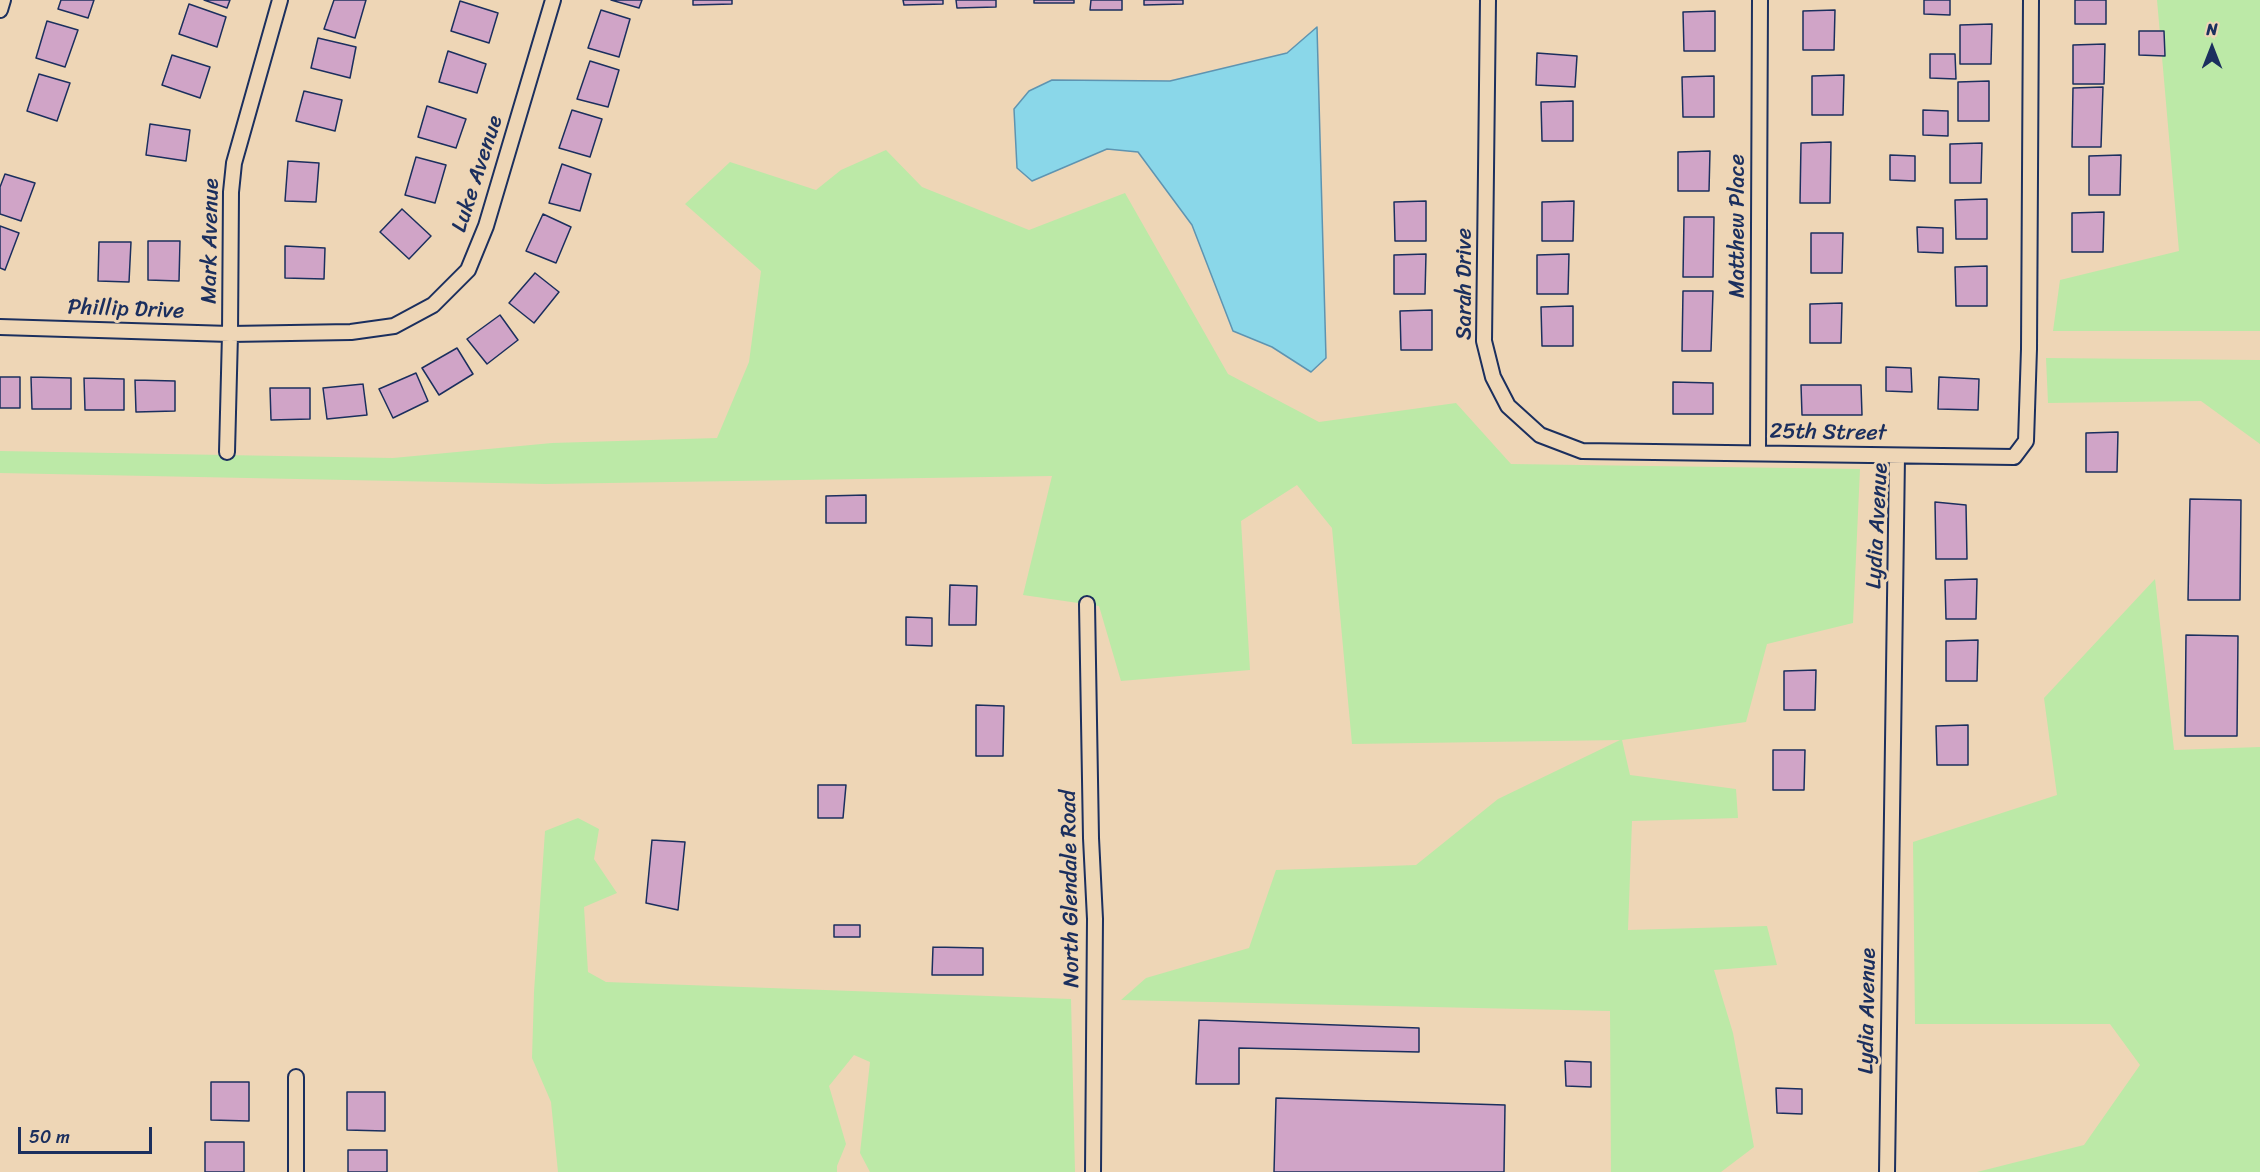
<!DOCTYPE html>
<style>
body{margin:0}
#map{position:relative;width:2260px;height:1172px;overflow:hidden;background:#eed6b6;font-family:Sriracha,sans-serif}
canvas{display:block}
.north{position:absolute;left:2182px;top:18px;width:60px;height:60px;-webkit-text-stroke:4px #eed6b6;paint-order:stroke;rotate:0deg;font-size:16px;font-weight:700;line-height:24px;text-align:center;color:#1b2f5e}
.north::after{content:'';display:block;margin:auto;width:21px;height:27px;background:#1b2f5e;clip-path:polygon(50% 0,100% 100%,50% 72%,0 100%)}
.scale{position:absolute;left:18px;top:1127px;width:134px;height:27px;box-sizing:border-box;border:3px solid #1b2f5e;border-top:0;padding-left:8px;font-size:18px;line-height:21px;white-space:nowrap;color:#1b2f5e;-webkit-text-stroke:4px #eed6b6;paint-order:stroke}
</style>
<div id="map">
<canvas width="2260" height="1172"></canvas>
<div class="north">N</div>
<div class="scale">50 m</div>
</div>
<script>
const ctx = document.querySelector('canvas').getContext('2d');
ctx.lineJoin = 'round';
function fill(path, color) { ctx.fillStyle = color; ctx.fill(path, 'evenodd'); }
const poly = rows => new Path2D(rows.map(r => 'M' + r).join(''));
function strokePath(path, color, width, dash) { ctx.strokeStyle = color; ctx.lineWidth = width; ctx.lineCap = dash ? 'butt' : 'round'; ctx.setLineDash(dash || []); ctx.stroke(path); }
function drawText(font, color, halo, rows, align = 'center') {
  ctx.font = font + ' Sriracha,sans-serif'; ctx.lineWidth = 6; ctx.setLineDash([]); ctx.textBaseline = 'middle'; ctx.strokeStyle = halo; ctx.fillStyle = color; for (const [text, x, y, turn = 0] of rows) {
    ctx.save(); ctx.translate(x, y); ctx.rotate((+turn || 0) * Math.PI / 180); ctx.textAlign = isNaN(turn) ? turn : align; if (halo) ctx.strokeText(text, 0, 0); ctx.fillText(text, 0, 0); ctx.restore();
  }
}
fill(poly([
 [2157,0,2260,0,2260,331,2053,331,2060,280,2179,251],
 [886,150,922,187,1029,230,1125,193,1228,374,1319,422,1456,403,1511,464,1860,469,1853,623,1767,644,1746,722,1622,740,1630,775,1736,789,1738,818,1632,821,1628,930,1767,926,1777,965,1714,970,1733,1033,1754,1147,1721,1172,1611,1172,1610,1011,1121,1000,1146,978,1249,948,1276,870,1416,865,1498,799,1620,740,1352,744,1332,528,1297,485,1241,521,1250,670,1121,681,1099,606,1023,595,1052,476,545,484,0,473,0,451,393,458,552,443,717,438,749,362,761,271,685,204,730,162,816,190,841,170],
 [2046,358,2260,360,2260,444,2201,401,2048,403],
 [2155,579,2174,750,2260,747,2260,1172,1977,1172,2084,1145,2140,1065,2110,1024,1915,1024,1913,842,2057,795,2044,698],
 [578,818,599,829,594,859,617,893,584,907,588,972,606,982,1071,999,1075,1172,870,1172,860,1153,870,1062,854,1055,829,1086,846,1144,837,1166,837,1172,558,1172,551,1102,532,1058,534,992,545,831]
]), '#bce9a7');
const water = poly([
 [1317,27,1326,358,1311,372,1272,347,1233,331,1192,225,1138,152,1107,149,1032,181,1017,168,1014,109,1029,91,1052,80,1170,81,1287,53,1317,27]
]);
fill(water, '#8ad7e9');
strokePath(water, '#5e94b1', 1.5);
const building = poly([
 [61,0,94,0,88,18,58,9,61,0],
 [204,0,230,0,227,8,204,0],
 [334,0,366,0,355,38,324,29,334,0],
 [611,0,642,0,639,8,611,0],
 [693,0,732,0,732,4,693,5,693,0],
 [903,0,943,0,943,4,904,5,903,0],
 [956,0,996,0,996,7,957,8,956,0],
 [1034,0,1074,0,1074,3,1034,3,1034,0],
 [1091,0,1122,0,1122,10,1090,10,1091,0],
 [1144,0,1183,0,1183,4,1144,5,1144,0],
 [1924,0,1950,0,1950,15,1924,14,1924,0],
 [2075,0,2106,0,2106,24,2075,24,2075,0],
 [460,1,498,13,489,43,451,31,460,1],
 [189,4,226,17,217,47,179,34,189,4],
 [601,10,630,19,619,57,588,48,601,10],
 [1835,10,1834,50,1803,50,1803,11,1835,10],
 [1715,11,1715,51,1684,51,1683,12,1715,11],
 [47,21,78,30,65,67,36,58,47,21],
 [1992,24,1991,64,1960,64,1960,25,1992,24],
 [2139,31,2164,31,2165,56,2139,55,2139,31],
 [318,38,356,47,350,78,311,68,318,38],
 [2105,44,2104,84,2073,84,2073,45,2105,44],
 [448,51,486,64,477,93,439,82,448,51],
 [1537,53,1577,56,1575,87,1536,85,1537,53],
 [1930,54,1955,54,1956,79,1930,78,1930,54],
 [172,55,210,67,200,98,162,85,172,55],
 [590,61,619,70,608,107,577,99,590,61],
 [39,74,70,83,57,121,27,111,39,74],
 [1844,75,1843,115,1812,115,1812,76,1844,75],
 [1714,76,1714,117,1683,117,1682,77,1714,76],
 [1989,81,1989,121,1958,121,1958,82,1989,81],
 [2103,87,2101,147,2072,147,2073,88,2103,87],
 [304,91,342,100,335,131,296,121,304,91],
 [1573,101,1573,141,1542,141,1541,102,1573,101],
 [427,106,466,119,456,148,418,137,427,106],
 [572,110,602,119,590,157,559,148,572,110],
 [1923,110,1948,111,1948,136,1923,135,1923,110],
 [150,124,190,130,186,161,146,155,150,124],
 [1831,142,1830,203,1800,203,1801,143,1831,142],
 [1982,143,1981,183,1950,183,1950,144,1982,143],
 [1710,151,1709,191,1678,191,1678,152,1710,151],
 [1890,155,1915,156,1915,181,1890,180,1890,155],
 [2121,155,2120,195,2089,195,2089,156,2121,155],
 [416,157,446,165,435,203,405,195,416,157],
 [288,161,319,163,316,202,285,201,288,161],
 [562,164,591,174,580,211,549,203,562,164],
 [5,174,35,183,21,221,0,214,0,187,5,174],
 [1987,199,1987,239,1956,239,1955,200,1987,199],
 [1426,201,1426,241,1395,241,1394,202,1426,201],
 [1574,201,1573,241,1542,241,1542,202,1574,201],
 [402,209,431,236,409,259,380,232,402,209],
 [2104,212,2103,252,2072,252,2072,213,2104,212],
 [543,214,571,227,556,263,526,251,543,214],
 [1684,217,1714,217,1713,277,1683,277,1684,217],
 [0,226,19,233,5,270,0,268,0,226],
 [1917,227,1943,228,1943,253,1918,252,1917,227],
 [1811,233,1843,233,1842,273,1811,273,1811,233],
 [148,241,180,241,179,281,148,280,148,241],
 [99,242,131,242,129,282,98,281,99,242],
 [285,246,325,248,324,279,285,278,285,246],
 [1426,254,1425,294,1394,294,1394,255,1426,254],
 [1569,254,1568,294,1537,294,1537,255,1569,254],
 [1987,266,1987,306,1956,306,1955,267,1987,266],
 [535,273,559,292,534,323,509,303,535,273],
 [1683,291,1713,291,1711,351,1682,351,1683,291],
 [1842,303,1841,343,1810,343,1810,304,1842,303],
 [1573,306,1573,346,1542,346,1541,307,1573,306],
 [1432,310,1432,350,1401,350,1400,311,1432,310],
 [500,315,518,340,487,364,467,339,500,315],
 [457,348,473,374,439,395,422,368,457,348],
 [1886,367,1911,368,1912,392,1886,391,1886,367],
 [416,373,428,401,393,418,379,389,416,373],
 [0,377,20,377,20,408,0,408,0,377],
 [31,377,71,378,71,409,32,409,31,377],
 [1939,377,1979,379,1978,410,1938,409,1939,377],
 [84,378,124,379,124,410,85,410,84,378],
 [135,380,175,381,175,411,136,412,135,380],
 [1673,382,1713,383,1713,414,1673,414,1673,382],
 [363,384,367,415,327,419,323,388,363,384],
 [1801,385,1861,385,1862,415,1802,415,1801,385],
 [270,388,310,388,310,419,271,420,270,388],
 [2118,432,2117,472,2086,472,2086,433,2118,432],
 [866,495,866,523,826,523,826,496,866,495],
 [2190,499,2241,500,2240,600,2188,600,2190,499],
 [1935,502,1966,505,1967,559,1936,559,1935,502],
 [1977,579,1976,619,1946,619,1945,580,1977,579],
 [950,585,977,586,976,625,949,625,950,585],
 [906,617,932,618,932,646,906,645,906,617],
 [2186,635,2238,636,2237,736,2185,736,2186,635],
 [1978,640,1977,681,1946,681,1946,641,1978,640],
 [1816,670,1815,710,1784,710,1784,671,1816,670],
 [976,705,1004,706,1003,756,976,756,976,705],
 [1968,725,1968,765,1937,765,1936,726,1968,725],
 [1773,750,1805,750,1804,790,1773,790,1773,750],
 [818,785,846,785,843,818,818,818,818,785],
 [652,840,685,842,678,910,646,903,652,840],
 [834,925,860,925,860,937,834,937,834,925],
 [933,947,983,948,983,975,932,975,933,947],
 [1199,1020,1419,1028,1419,1052,1239,1048,1239,1084,1196,1084,1199,1020],
 [1565,1061,1591,1062,1591,1087,1566,1086,1565,1061],
 [211,1082,249,1082,249,1121,211,1120,211,1082],
 [1776,1088,1802,1089,1802,1114,1777,1113,1776,1088],
 [347,1092,385,1092,385,1131,347,1130,347,1092],
 [1276,1098,1505,1105,1504,1172,1274,1172,1276,1098],
 [205,1142,244,1142,244,1172,205,1172,205,1142],
 [348,1150,387,1150,387,1172,348,1172,348,1150]
]);
fill(building, '#d0a4c7');
strokePath(building, '#1b2f5e', 1.5);
const street = poly([
 [1488,0,1484,341,1493,377,1508,406,1540,435,1582,451,2014,457,2026,441,2029,349,2031,0],
 [0,10,3,0],
 [0,327,230,334,351,332,394,326,433,305,468,270,486,226,553,0],
 [227,452,230,334,231,192,234,163,280,0],
 [1758,453,1760,0],
 [1087,604,1091,838,1095,919,1093,1172],
 [296,1172,296,1077],
 [1887,1172,1897,456]
]);
strokePath(street, '#1b2f5e', 18);
strokePath(street, '#eed6b6', 14);
drawText('22px', '#1b2f5e', '#eed6b6', [
 ["Luke Avenue",478,174,-72],
 ["Matthew Place",1738,226,-90],
 ["Mark Avenue",211,241,-89],
 ["Sarah Drive",1465,284,-90],
 ["Phillip Drive",126,310,2],
 ["25th Street",1828,433,1],
 ["Lydia Avenue",1878,526,-87],
 ["North Glendale Road",1071,889,-91],
 ["Lydia Avenue",1868,1011,-89]
]);
</script>
